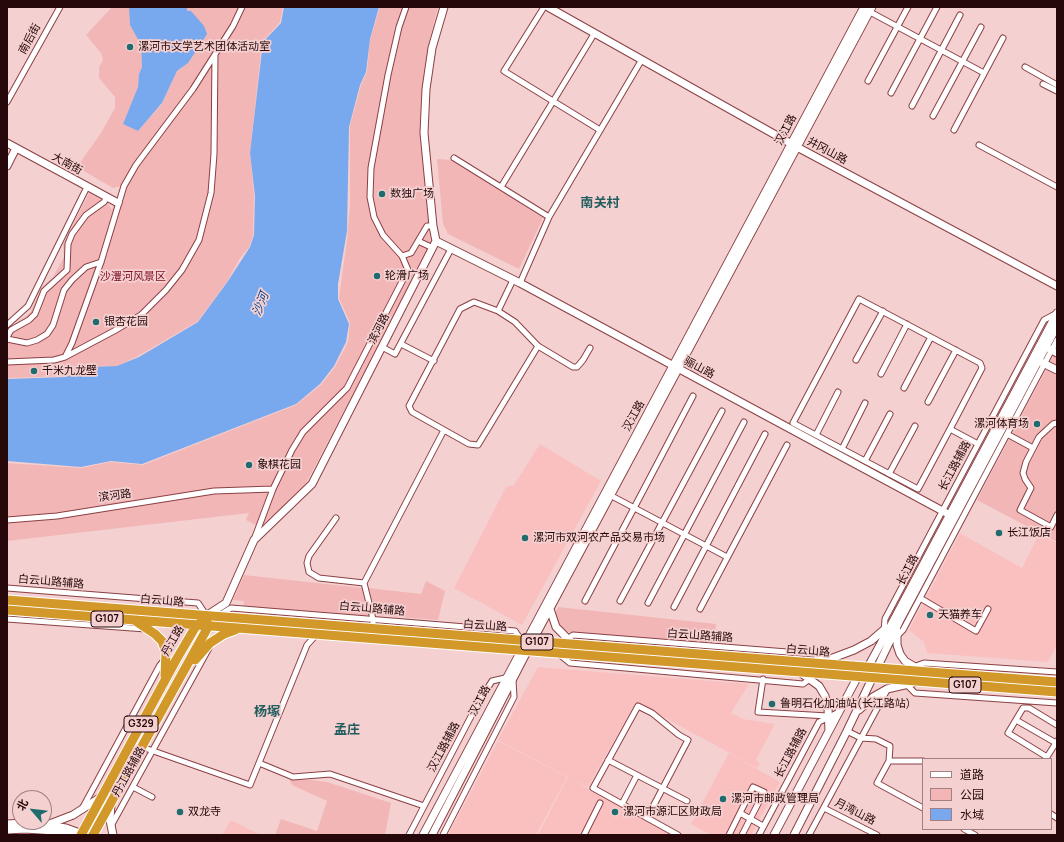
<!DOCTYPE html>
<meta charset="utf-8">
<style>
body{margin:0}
#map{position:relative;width:1064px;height:842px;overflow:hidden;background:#f4d0d0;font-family:Manrope,"Noto Sans SC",sans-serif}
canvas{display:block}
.frame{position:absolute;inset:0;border:8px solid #26080a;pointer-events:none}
.legend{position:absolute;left:922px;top:758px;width:130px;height:72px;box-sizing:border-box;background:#f4d0d0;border:1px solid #a28081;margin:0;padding:5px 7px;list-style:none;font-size:12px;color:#26080a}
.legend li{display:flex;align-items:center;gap:8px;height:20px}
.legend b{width:20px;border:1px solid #a28081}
.north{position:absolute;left:12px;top:790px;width:40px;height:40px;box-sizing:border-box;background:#f4d0d0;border:1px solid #a28081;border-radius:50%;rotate:298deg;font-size:11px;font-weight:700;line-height:16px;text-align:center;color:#26080a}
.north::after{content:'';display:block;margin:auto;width:14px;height:18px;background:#1f6b6e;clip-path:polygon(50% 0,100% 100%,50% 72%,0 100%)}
</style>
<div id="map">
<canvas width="1064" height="842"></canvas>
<div class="frame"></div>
<ul class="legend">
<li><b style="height:5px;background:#fff"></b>道路</li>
<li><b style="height:11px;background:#f2b6b7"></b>公园</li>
<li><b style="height:11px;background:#78a8ee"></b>水域</li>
</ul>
<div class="north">北</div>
</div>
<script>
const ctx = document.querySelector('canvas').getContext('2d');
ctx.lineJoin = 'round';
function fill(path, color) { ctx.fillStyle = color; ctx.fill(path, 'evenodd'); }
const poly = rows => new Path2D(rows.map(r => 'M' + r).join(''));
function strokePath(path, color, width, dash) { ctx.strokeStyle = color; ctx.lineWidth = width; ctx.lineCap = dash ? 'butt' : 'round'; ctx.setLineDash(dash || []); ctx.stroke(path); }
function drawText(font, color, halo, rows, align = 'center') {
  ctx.font = font + ' Manrope,"Noto Sans SC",sans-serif'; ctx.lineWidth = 3.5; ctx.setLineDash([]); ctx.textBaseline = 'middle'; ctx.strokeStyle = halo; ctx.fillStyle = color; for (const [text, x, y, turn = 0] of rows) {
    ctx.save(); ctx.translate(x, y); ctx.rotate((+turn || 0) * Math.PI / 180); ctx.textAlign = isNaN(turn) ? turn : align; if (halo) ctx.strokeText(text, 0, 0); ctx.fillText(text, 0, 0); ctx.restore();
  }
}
fill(poly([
 [540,444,601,481,522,625,454,588,506,487,514,485],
 [960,533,1022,568,1039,534,1057,543,1057,645,1048,662,927,653,924,642,909,630],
 [538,667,749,684,731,713,743,719,775,724,756,760,760,763,757,768,636,702,588,787,573,780,674,835,538,835,568,777,498,740],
 [498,741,567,777,536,835,448,835],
 [729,753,780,782,751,835,711,835,691,824],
 [231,820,261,835,222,835]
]), '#fac0c0');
fill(poly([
 [112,7,129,7,130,25,141,45,142,67,139,74,138,87,123,124,138,131,162,104,177,71,182,68,195,17,191,11,187,12,187,7,283,7,280,22,262,42,250,153,254,195,253,235,249,247,240,258,228,280,198,321,138,356,117,366,87,366,66,376,7,378,7,329,30,313,41,288,53,277,64,257,63,244,89,193,107,202,112,210,121,186,113,188,77,167,101,133,115,108,115,97,99,78,99,67,103,60,101,53,86,35],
 [380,7,438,7,429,42,423,81,420,134,431,241,428,251,304,487,263,529,246,520,249,513,7,541,7,463,81,468,111,462,143,465,296,405,321,385,335,367,348,342,350,323,339,298,347,240,350,205,350,126,361,85,367,72,370,40],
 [437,159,451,160,543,218,519,269,448,234,443,224],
 [1057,349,1057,542,977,500],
 [244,575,362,588,369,617,243,607,244,601,233,600],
 [426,581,445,591,438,620,375,615,368,588,421,594],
 [558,607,716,624,714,645,568,632,560,626,555,614],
 [290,780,311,780,327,782,391,803,385,835,275,835,281,819,317,831,327,801,292,785]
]), '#f2b6b7');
fill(poly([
 [129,7,187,7,187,11,191,11,204,26,207,34,188,63,177,71,162,103,138,131,123,124,138,87,139,74,142,67,141,45,130,25],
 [284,7,379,7,370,39,366,72,360,85,349,127,347,231,338,284,338,299,349,324,346,342,334,366,320,384,296,404,142,464,111,461,81,467,7,461,7,379,66,377,88,367,117,366,139,357,198,322,228,281,250,247,254,235,255,196,250,153,263,42,281,23]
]), '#78a8ee');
const street = poly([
 [544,7,504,71,600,130],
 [870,12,984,73],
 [1025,67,1057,85],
 [868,81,908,7],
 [1043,84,1057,91],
 [891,93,937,7],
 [7,102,60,7],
 [912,106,960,15],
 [933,116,981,27],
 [954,130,1003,38],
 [979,145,1057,187],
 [454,158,549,217],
 [501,187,594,34],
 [418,241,433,248],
 [402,256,411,253,427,226,433,226],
 [520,283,549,217,641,61],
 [7,325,28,306,87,187],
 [7,337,11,330,29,320,35,314,44,291,67,270,68,244,72,234,86,215,104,202,107,197],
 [7,339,27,343,37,340,47,334,53,325,64,290,72,280,86,267,101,262],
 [401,344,434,361],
 [538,346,573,367,577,367,583,360,590,348],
 [382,347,395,354,451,249],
 [65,357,72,343,101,262,124,186,136,165,193,89,233,26,242,7],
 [856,360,883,311],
 [7,362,54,360,65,357,114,331,141,315,166,290,182,270,199,240,211,193,214,154,215,55],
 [881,374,907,324],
 [904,388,931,337],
 [928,402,956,350],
 [1057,423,1053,424,1039,437,1026,462,1023,473,1025,479,1031,488,1020,510,1051,527,1057,515],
 [950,429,918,489,793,423,859,299,980,363,982,368,950,429,978,444],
 [444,430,469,444,478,445,538,346,515,322,498,311],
 [1007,434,1033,448],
 [816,435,838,392],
 [842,449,865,403],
 [865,461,890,414],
 [889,474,915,426],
 [608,494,727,557],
 [336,518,309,556,307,563,309,572,319,578,364,583],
 [7,520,57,516,214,491,273,489],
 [255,537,273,489,292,450,303,432,347,388,408,270,402,256,383,235,374,217,370,197,371,168,388,75,399,27,406,7],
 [7,588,198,603,206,615],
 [920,598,976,631,988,609],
 [585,601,693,396],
 [620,601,722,411],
 [648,603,744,422],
 [674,607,765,434],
 [700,609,787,445],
 [218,616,231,608,429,624,515,631,521,640],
 [7,619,146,629],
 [373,629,373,619,364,583,444,430,412,412,409,406,460,309,474,302,498,311,513,280],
 [884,631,885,619,1044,320,1057,313],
 [897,636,903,630,1057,340],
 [566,640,573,635,825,655,830,659],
 [559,654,570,663,803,684,811,678],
 [913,667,924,663,1057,672],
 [763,679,758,712,828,716],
 [905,683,915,693,1057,703],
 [1016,720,1056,743],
 [1057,725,1029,708,1023,708,1008,733,1047,757,1057,741],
 [847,731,861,738,876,739,890,746,889,761],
 [142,747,250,785,307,645,317,634],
 [608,760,687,801],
 [923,761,889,761,877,783,923,808],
 [259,763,293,777,330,774,424,806],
 [133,787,152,797],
 [622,804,637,775],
 [824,808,877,835],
 [82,809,160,665,165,659],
 [740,813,763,826],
 [1051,814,1057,818],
 [647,818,688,740,679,735,652,713,638,706,593,788,622,804,678,835],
 [111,826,209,648],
 [964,829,975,835],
 [409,835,478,703,492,681,505,678],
 [443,835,514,697,513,681],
 [584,835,600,803],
 [729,835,753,787,764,792,742,835],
 [759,835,819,722,839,712],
 [809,835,887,690]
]);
const secondary = poly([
 [548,7,797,147,1057,286],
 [7,143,118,203],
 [7,166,16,148],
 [436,241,520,283,950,515],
 [1046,347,1057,353],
 [1035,359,1057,370],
 [550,609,556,627,574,645],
 [206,616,226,603,254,540,312,484,436,241,433,226,424,133,426,89,432,48,444,7],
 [897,631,897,645,900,654,905,661,920,670],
 [817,660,830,659,854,650,871,641,886,628],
 [801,673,819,686,825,696,828,708,829,731],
 [859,710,873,697,887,689,913,683],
 [111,804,110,820,113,835],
 [7,824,24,823,46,825,66,828,85,835],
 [47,825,73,815,101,797],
 [7,830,25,829,55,831,69,835],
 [423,835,864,7],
 [432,835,532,642,872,7],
 [774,835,858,676,868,667,891,625,1057,313],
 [794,835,847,731,900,620,1057,326]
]);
const highway = poly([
 [7,600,1057,682],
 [7,610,1057,692],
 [137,622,155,634,162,641,166,652,165,676],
 [195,660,210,643,224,634,235,630],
 [81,835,176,660,196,626,200,623],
 [93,835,208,627,207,622]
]);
strokePath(street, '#8b4044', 7);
strokePath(secondary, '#8b4044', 9);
strokePath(highway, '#fff', 11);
strokePath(street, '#fff', 5);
strokePath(secondary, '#fff', 7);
strokePath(highway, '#d29829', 9);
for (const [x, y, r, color] of [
 [130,47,4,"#1f6b6e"],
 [382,194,4,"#1f6b6e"],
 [377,276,4,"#1f6b6e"],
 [96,322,4,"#1f6b6e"],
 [34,371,4,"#1f6b6e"],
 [1037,424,4,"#1f6b6e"],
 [249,465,4,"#1f6b6e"],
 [999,533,4,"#1f6b6e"],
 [525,538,4,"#1f6b6e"],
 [930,615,4,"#1f6b6e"],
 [772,704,4,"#1f6b6e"],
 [723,799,4,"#1f6b6e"],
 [180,812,4,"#1f6b6e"],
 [615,812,4,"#1f6b6e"]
]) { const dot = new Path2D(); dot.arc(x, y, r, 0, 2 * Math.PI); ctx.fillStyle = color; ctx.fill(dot); strokePath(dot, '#f4d0d0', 1.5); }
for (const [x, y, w] of [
 [107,619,32],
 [537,642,32],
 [965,685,32],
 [141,724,34]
]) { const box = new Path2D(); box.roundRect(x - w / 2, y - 8, w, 16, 3); ctx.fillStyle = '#f4d0d0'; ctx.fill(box); strokePath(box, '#26080a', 1); }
drawText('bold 10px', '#26080a', null, [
 ["G107",107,619],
 ["G107",537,642],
 ["G107",965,685],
 ["G329",141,724]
]);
drawText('11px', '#26080a', '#f4d0d0', [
 ["南后街",30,39,-61],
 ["汉江路",786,130,-62],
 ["井冈山路",827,151,28],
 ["大南街",67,164,29],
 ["滨河路",379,329,-63],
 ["骊山路",699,368,28],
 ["汉江路",634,416,-61],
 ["长江路辅路",955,466,-62],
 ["滨河路",115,496,-8],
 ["长江路",908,570,-62],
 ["白云山路辅路",51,582,5],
 ["白云山路",162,601,5],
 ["白云山路辅路",372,609,5],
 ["白云山路",485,626,4],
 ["白云山路辅路",700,636,4],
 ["丹江路",173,641,-60],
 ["白云山路",808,651,5],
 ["汉江路",480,701,-62],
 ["汉江路辅路",444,747,-62],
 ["长江路辅路",791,753,-62],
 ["丹江路辅路",129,772,-61],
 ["月湾山路",855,812,27]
]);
drawText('11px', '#26080a', '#f4d0d0', [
 ["漯河市文学艺术团体活动室",138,47],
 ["数独广场",390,194],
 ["轮滑广场",385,276],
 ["银杏花园",104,322],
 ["千米九龙壁",42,371],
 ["漯河体育场",1029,424,"right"],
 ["象棋花园",257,465],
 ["长江饭店",1007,533],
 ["漯河市双河农产品交易市场",533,538],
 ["天猫养车",938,615],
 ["鲁明石化加油站(长江路站)",780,704],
 ["漯河市邮政管理局",731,799],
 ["双龙寺",188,812],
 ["漯河市源汇区财政局",623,812]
], 'left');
drawText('11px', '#810f26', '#f4d0d0', [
 ["沙澧河风景区",133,277]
]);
drawText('italic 12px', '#024393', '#f4d0d0', [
 ["沙河",261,304,-69]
]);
drawText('bold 13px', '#215c5e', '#f4d0d0', [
 ["南关村",600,203],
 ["杨塚",267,712],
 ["孟庄",347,730]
]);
</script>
